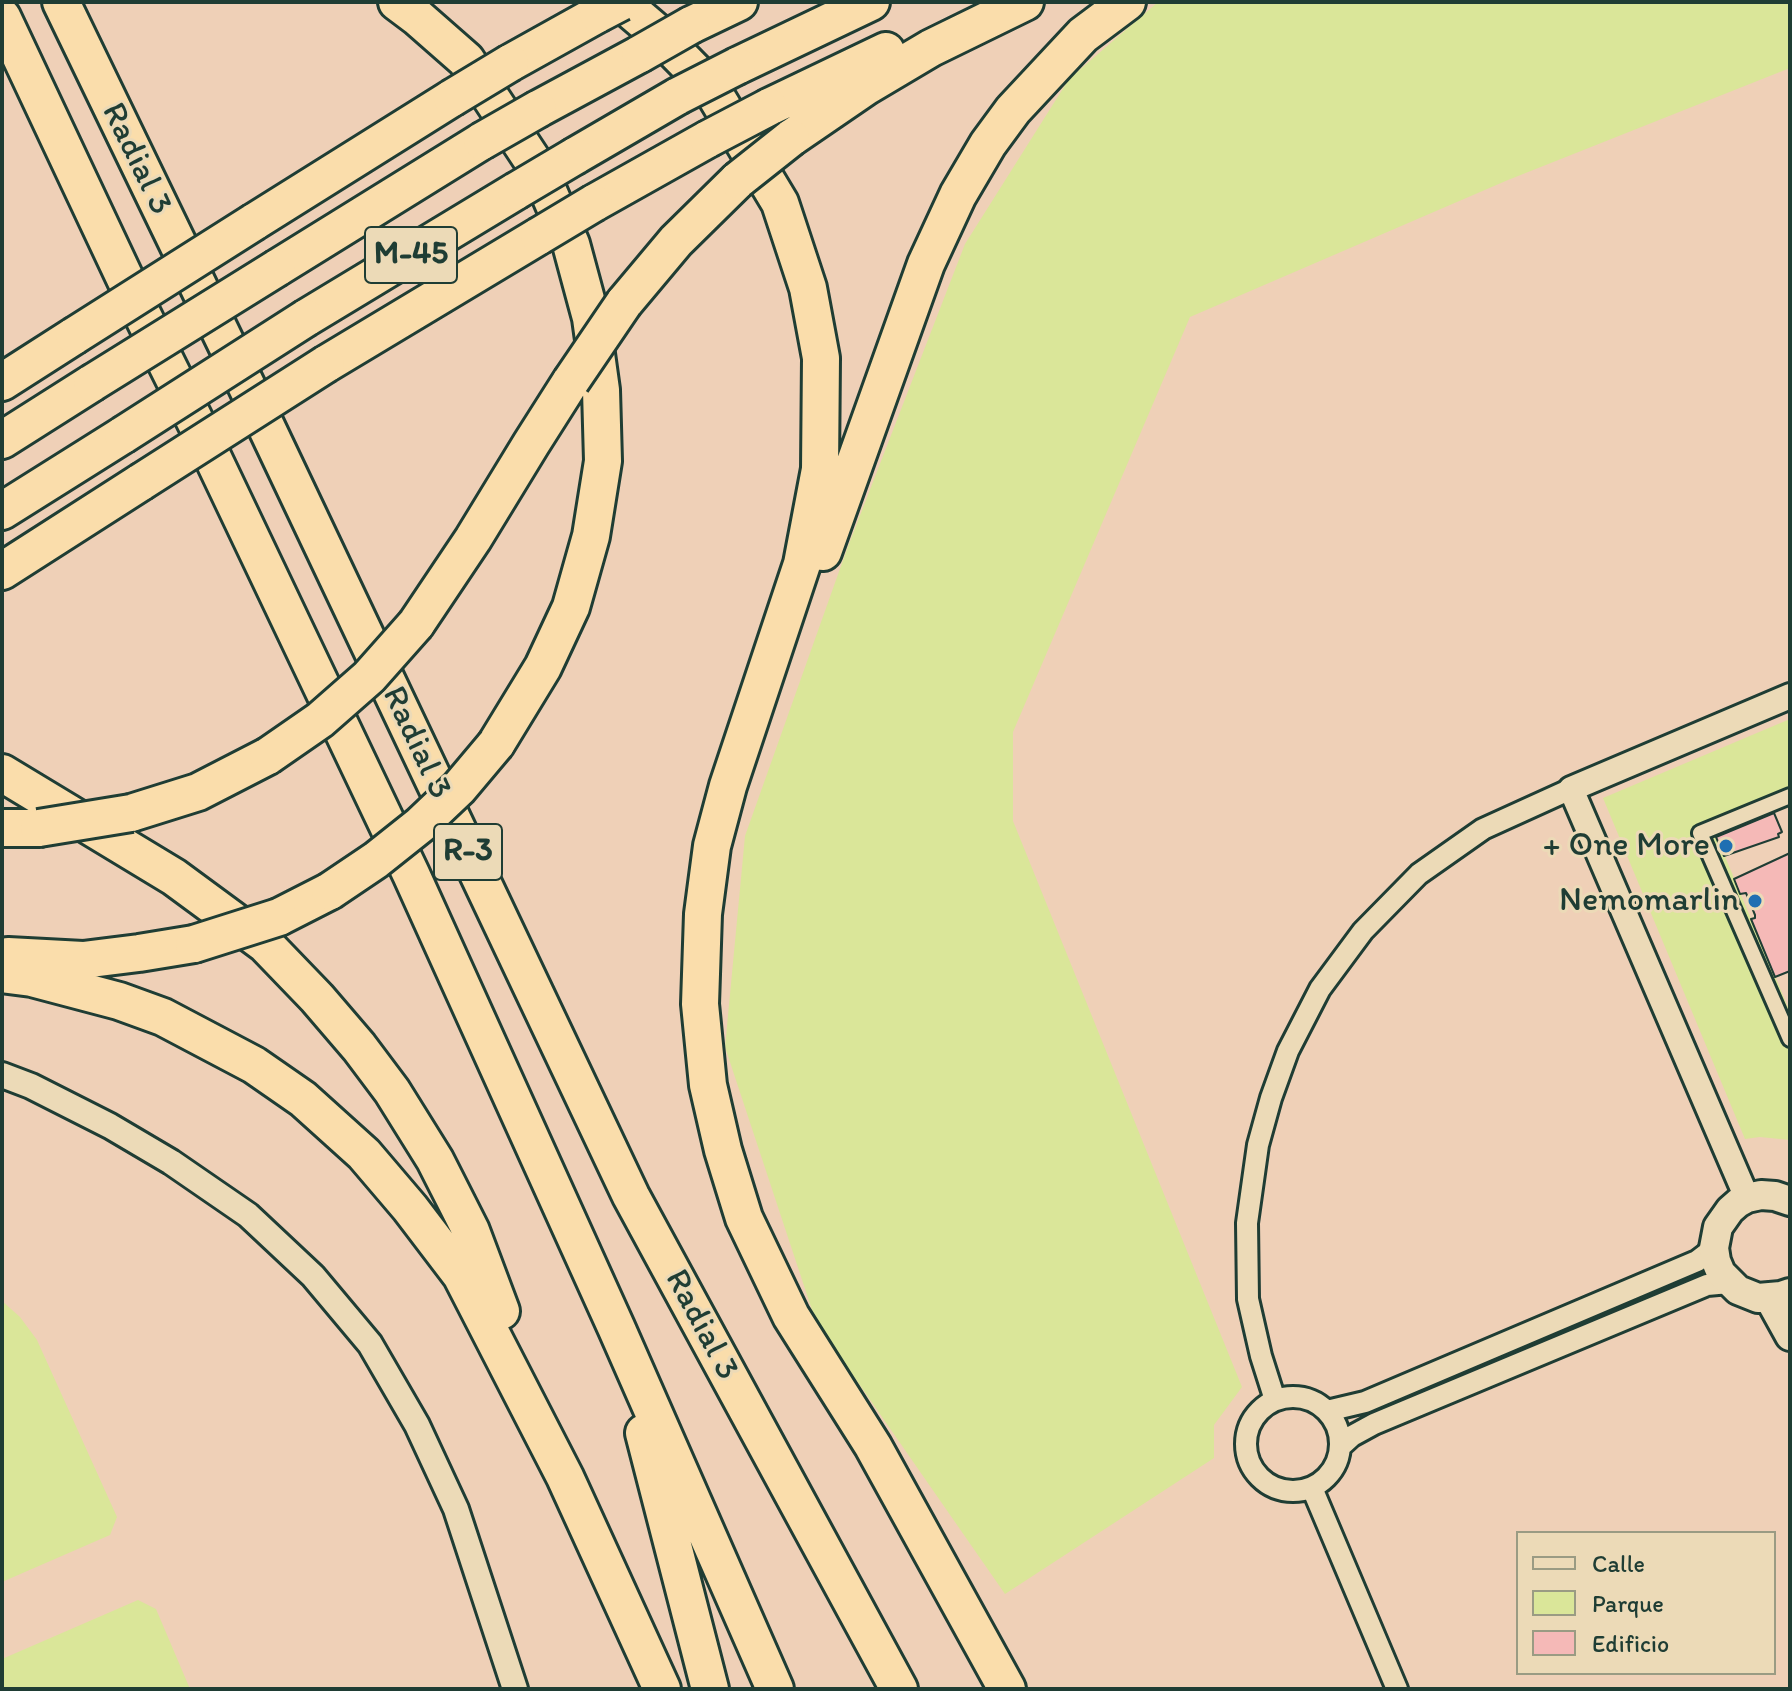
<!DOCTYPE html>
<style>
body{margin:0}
#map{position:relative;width:1792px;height:1691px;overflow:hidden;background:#efd0b7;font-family:Itim,sans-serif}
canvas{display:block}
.frame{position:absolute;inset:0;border:4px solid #1f3d34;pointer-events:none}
.legend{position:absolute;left:1516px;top:1531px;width:260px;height:144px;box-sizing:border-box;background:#ecdab7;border:2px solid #9a9b83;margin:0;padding:10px 14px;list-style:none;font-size:24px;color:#1f3d34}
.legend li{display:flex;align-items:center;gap:16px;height:40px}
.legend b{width:40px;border:2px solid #9a9b83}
</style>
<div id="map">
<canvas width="1792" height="1691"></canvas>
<div class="frame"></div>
<ul class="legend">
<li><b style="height:10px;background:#ecdab7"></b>Calle</li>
<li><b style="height:22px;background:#dae699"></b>Parque</li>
<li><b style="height:22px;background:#f5b9b7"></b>Edificio</li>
</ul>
</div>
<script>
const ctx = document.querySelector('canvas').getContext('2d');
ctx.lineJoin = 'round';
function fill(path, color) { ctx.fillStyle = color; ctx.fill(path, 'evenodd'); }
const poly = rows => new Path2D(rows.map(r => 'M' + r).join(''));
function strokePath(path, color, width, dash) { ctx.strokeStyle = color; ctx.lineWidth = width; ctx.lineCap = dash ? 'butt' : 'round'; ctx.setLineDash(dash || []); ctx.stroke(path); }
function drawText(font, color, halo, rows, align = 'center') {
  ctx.font = font + ' Itim,sans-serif'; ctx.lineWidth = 6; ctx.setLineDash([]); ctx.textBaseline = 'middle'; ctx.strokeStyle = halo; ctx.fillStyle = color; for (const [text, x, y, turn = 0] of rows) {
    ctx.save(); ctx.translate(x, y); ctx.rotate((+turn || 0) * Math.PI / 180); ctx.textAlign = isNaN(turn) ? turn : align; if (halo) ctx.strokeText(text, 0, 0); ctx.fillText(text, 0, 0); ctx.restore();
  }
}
fill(poly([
 [1158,2,1790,2,1790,68,1508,180,1190,317,1013,732,1013,821,1242,1387,1214,1425,1214,1458,1005,1594,816,1322,725,1047,745,836,847,549,965,244,1069,79],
 [1790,719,1790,804,1716,835,1790,1012,1790,1140,1760,1137,1745,1139,1603,798],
 [2,1301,20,1317,37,1340,117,1517,110,1535,2,1582],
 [138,1600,156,1609,190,1689,2,1689,2,1659]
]), '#dae699');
const building = poly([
 [1774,813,1782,832,1778,834,1779,837,1724,856,1716,837,1774,813],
 [1790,853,1790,971,1775,977,1751,919,1755,918,1755,915,1746,893,1740,894,1734,879,1790,853]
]);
fill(building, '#f5b9b7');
strokePath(building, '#1f3d34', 2);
const pedestrian = poly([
 [1790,796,1700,833,1790,1039]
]);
const minor = poly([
 '1246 1444a47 47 0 1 1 94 0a47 47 0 1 1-94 0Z',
 [1275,1400,1261,1356,1248,1299,1247,1223,1258,1145,1271,1098,1288,1051,1320,989,1363,931,1419,874,1483,829,1571,789],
 [1327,1411,1365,1402,1697,1261,1714,1248],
 [1341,1446,1352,1436,1374,1424,1707,1285,1729,1283],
 [1312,1488,1397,1689]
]);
const tertiary = poly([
 [2,1075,31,1086,110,1126,171,1162,248,1215,313,1276,370,1344,417,1425,456,1509,515,1689],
 [1747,1198,1571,789,1790,696]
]);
const secondary = poly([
 [1790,1201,1775,1196,1761,1195,1747,1198,1738,1203,1730,1210,1718,1227,1714,1248,1716,1261,1721,1273,1738,1290,1758,1298,1781,1296,1790,1293],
 [1769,1298,1790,1336]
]);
const motorway = poly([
 [61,2,263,420,631,1196,899,1689],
 [397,2,417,17,466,60,540,172,571,244,591,318,601,390,603,461,591,536,571,607,543,667,496,744],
 [621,2,655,31,711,88,780,203,808,288,821,358,820,469,802,564,728,786,712,846,703,914,700,1004,708,1085,723,1150,744,1218,791,1316,873,1446,1007,1689],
 [2,17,138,306,203,437,411,874,616,1327,775,1689],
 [691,25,739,2],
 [510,63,598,14],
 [737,66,871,2],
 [769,107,886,51],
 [538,109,640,54],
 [791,138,867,86,931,48,1025,2],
 [575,156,678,96],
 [594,203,708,139],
 [254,222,452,98],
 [277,268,482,141],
 [624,303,676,241,738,180],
 [306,318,516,191],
 [326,364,539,236],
 [2,382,74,336],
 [2,440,92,383],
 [2,511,123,435],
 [823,552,926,264,958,195,988,144,1013,110,1083,35,1127,2],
 [2,571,141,482],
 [416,624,473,539,531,444,571,381],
 [2,773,174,877,265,944,317,998,359,1047,392,1091,435,1160,471,1231,501,1311],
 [131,813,198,792,268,756],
 [2,828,39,828],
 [279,917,330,891],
 [8,956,83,960,139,953,194,944],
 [2,974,32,978,119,1001,163,1017,254,1065,303,1099,364,1154,410,1208,461,1275,565,1477,662,1689],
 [644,1433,710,1689]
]);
strokePath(pedestrian, '#1f3d34', 20);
strokePath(minor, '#1f3d34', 26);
strokePath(tertiary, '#1f3d34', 30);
strokePath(secondary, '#1f3d34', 34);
strokePath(motorway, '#1f3d34', 42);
strokePath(pedestrian, '#ecdab7', 14);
strokePath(minor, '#ecdab7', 20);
strokePath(tertiary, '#ecdab7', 24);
strokePath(secondary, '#ecdab7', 28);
strokePath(motorway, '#faddab', 36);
const motorwayBridge = poly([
 [598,14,621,2],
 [640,54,691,25],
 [678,96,737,66],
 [452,98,510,63],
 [708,139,769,107],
 [482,141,538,109],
 [738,180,791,138],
 [516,191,575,156],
 [539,236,594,203],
 [74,336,254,222],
 [571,381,624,303],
 [92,383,277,268],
 [123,435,306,318],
 [141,482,326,364],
 [268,756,320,720,369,677,416,624],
 [39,828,131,813],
 [330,891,376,860,420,825,459,788,496,744],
 [194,944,279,917]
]);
strokePath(motorwayBridge, '#1f3d34', 42, []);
strokePath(motorwayBridge, '#faddab', 36);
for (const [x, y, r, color] of [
 [1726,846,8,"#1f6fb2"],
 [1755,901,8,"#1f6fb2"]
]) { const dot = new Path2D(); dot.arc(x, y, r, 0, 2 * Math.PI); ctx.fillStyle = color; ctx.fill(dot); strokePath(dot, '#ecdab7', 3); }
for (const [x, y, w] of [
 [411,255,92],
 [468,852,68]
]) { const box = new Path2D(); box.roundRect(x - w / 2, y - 28, w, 56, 6); ctx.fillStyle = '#ecdab7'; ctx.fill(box); strokePath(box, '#1f3d34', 2); }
drawText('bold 32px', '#1f3d34', null, [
 ["M-45",411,255],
 ["R-3",468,852]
]);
drawText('34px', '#1f3d34', '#ecdab7', [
 ["Radial 3",136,159,64],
 ["Radial 3",416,743,65],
 ["Radial 3",701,1325,62]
]);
drawText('34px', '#1f3d34', '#ecdab7', [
 ["+ One More",1710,846],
 ["Nemomarlin",1739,901]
], 'right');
</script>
